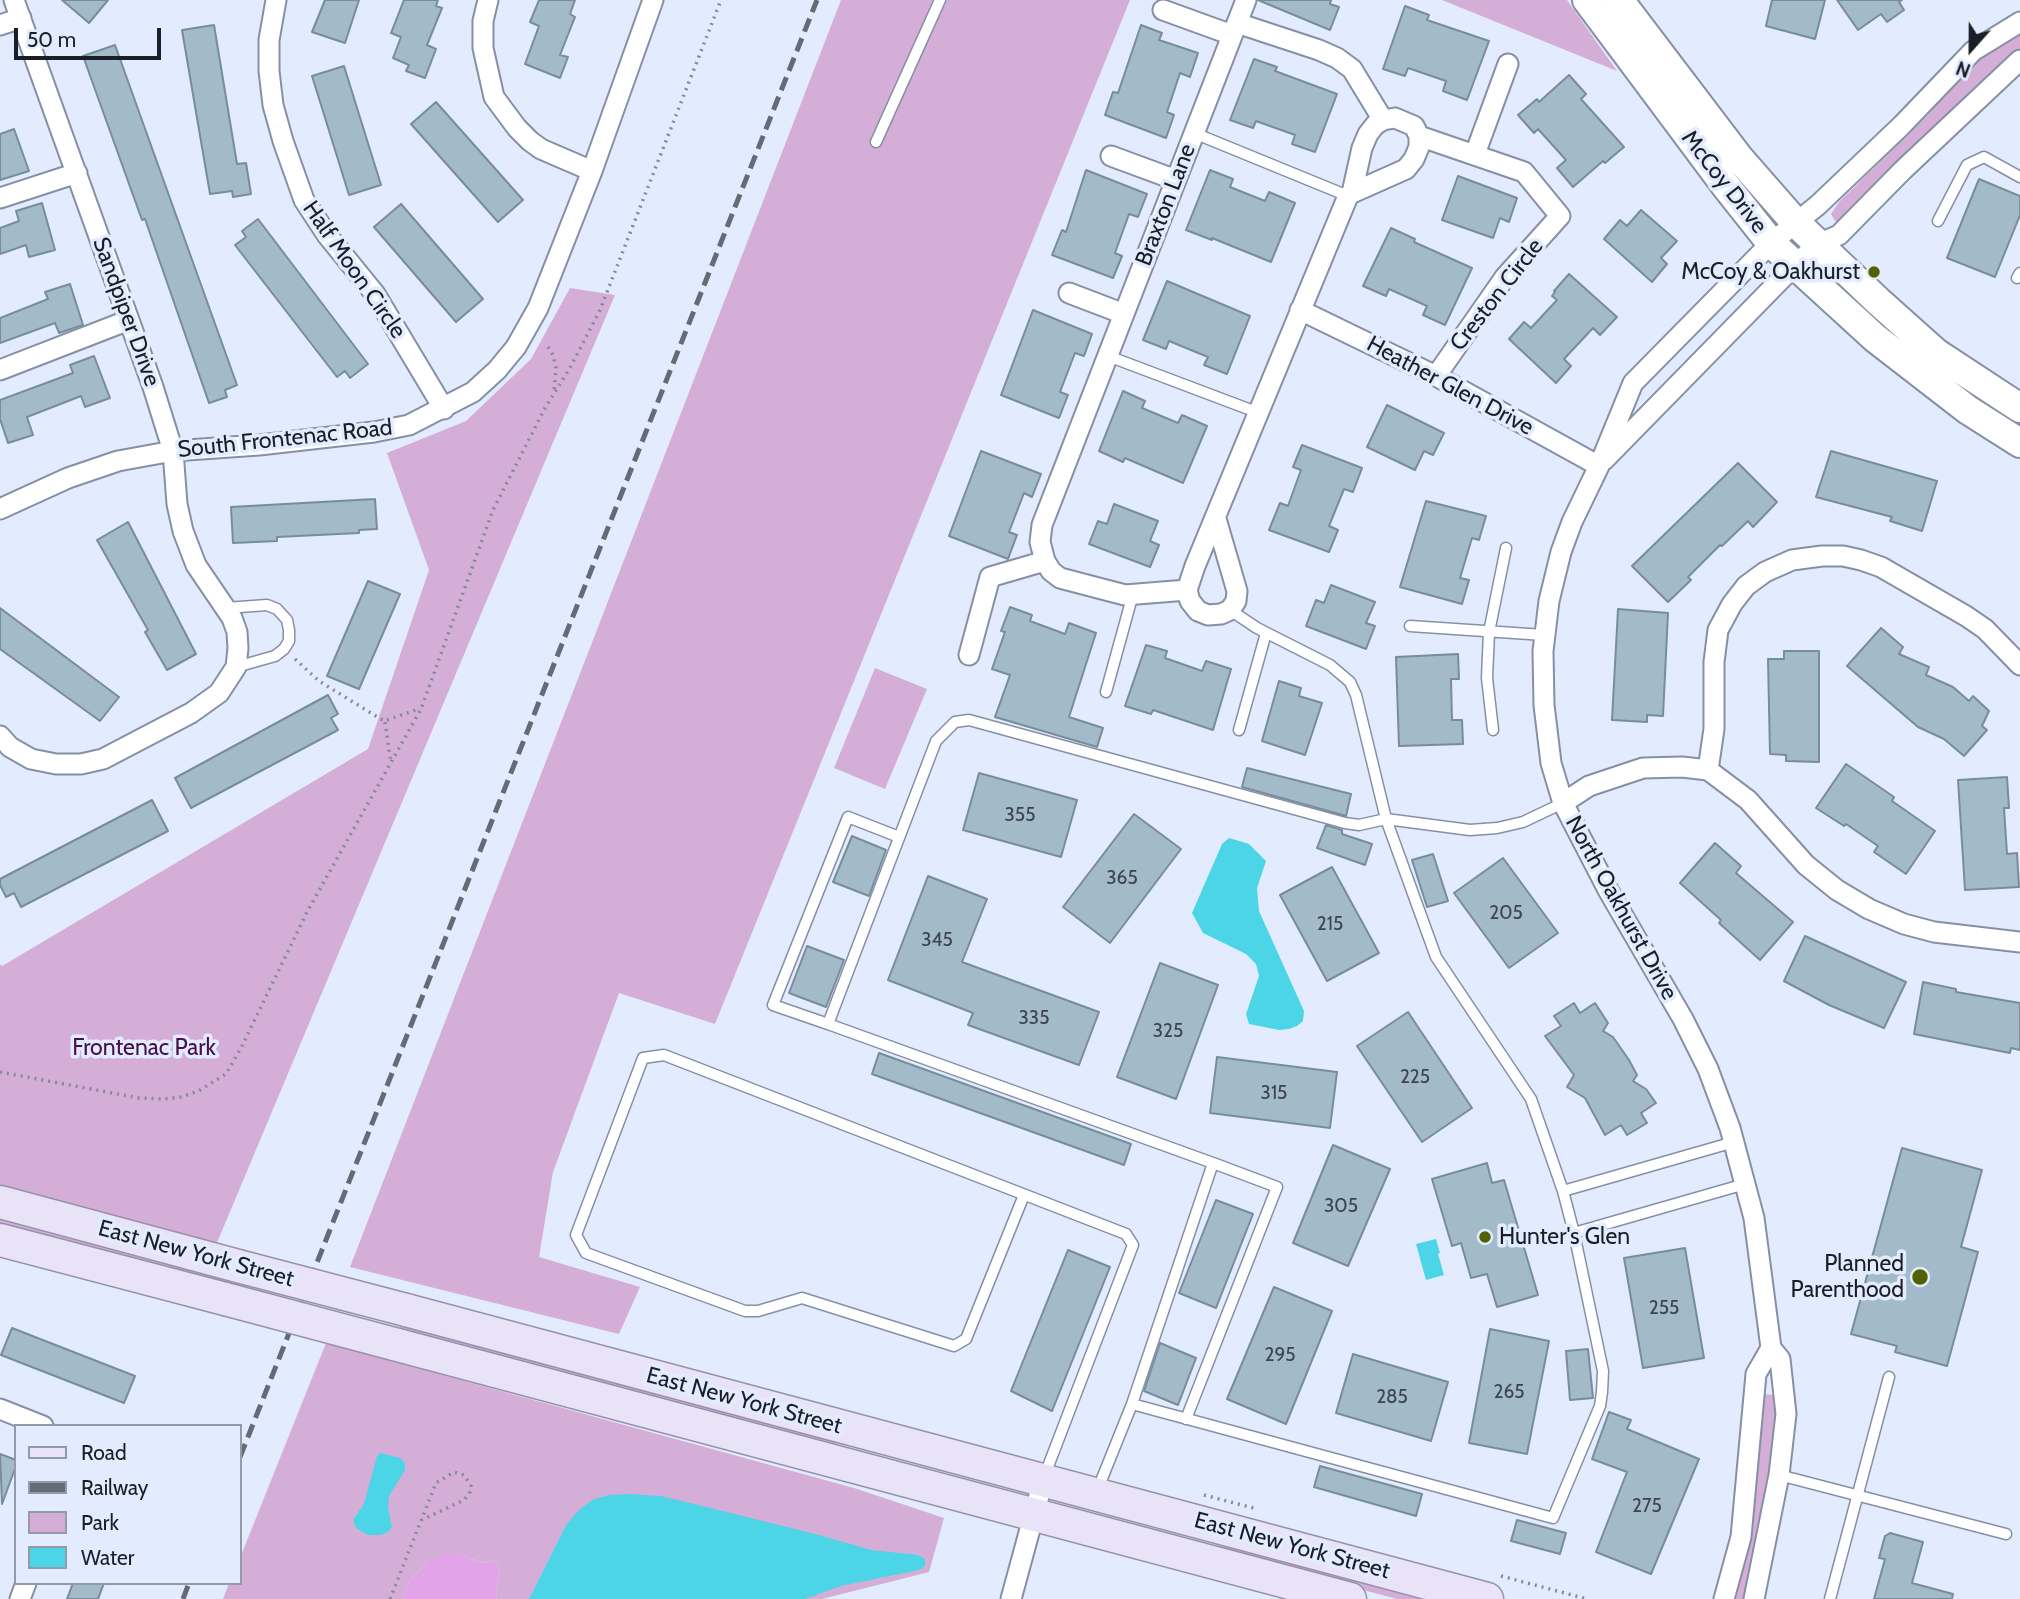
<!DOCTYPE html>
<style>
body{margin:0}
#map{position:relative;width:2020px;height:1599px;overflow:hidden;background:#e3ecfe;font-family:Cabin,sans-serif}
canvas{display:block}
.legend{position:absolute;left:14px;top:1424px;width:228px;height:161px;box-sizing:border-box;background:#e3ecfe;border:2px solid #939aa8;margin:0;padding:9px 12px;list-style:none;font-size:21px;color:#1a1e26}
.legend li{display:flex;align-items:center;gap:14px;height:35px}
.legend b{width:35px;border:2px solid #939aa8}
.north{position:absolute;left:1936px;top:14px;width:70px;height:70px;-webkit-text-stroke:5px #e3ecfe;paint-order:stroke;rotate:201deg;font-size:19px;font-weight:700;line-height:28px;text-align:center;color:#1a1e26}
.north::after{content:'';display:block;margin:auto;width:24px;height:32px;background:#1a1e26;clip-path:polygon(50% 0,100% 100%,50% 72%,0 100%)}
.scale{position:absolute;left:14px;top:28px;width:147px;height:32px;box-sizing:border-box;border:4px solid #1a1e26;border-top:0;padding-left:9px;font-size:21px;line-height:24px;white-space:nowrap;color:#1a1e26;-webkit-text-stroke:5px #e3ecfe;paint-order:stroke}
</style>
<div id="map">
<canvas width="2020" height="1599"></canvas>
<ul class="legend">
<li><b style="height:9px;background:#e8e3f7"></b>Road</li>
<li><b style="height:9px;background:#646a76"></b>Railway</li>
<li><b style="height:19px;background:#d5aed8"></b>Park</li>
<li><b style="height:19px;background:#4bd5e6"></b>Water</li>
</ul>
<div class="north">N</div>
<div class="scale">50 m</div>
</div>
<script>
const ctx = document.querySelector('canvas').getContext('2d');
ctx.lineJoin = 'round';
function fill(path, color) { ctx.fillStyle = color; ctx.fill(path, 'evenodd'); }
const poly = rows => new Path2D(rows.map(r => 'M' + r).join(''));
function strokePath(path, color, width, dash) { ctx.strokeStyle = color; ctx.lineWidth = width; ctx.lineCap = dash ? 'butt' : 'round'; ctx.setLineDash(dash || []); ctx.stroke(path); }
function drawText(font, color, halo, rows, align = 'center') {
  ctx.font = font + ' Cabin,sans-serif'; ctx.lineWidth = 7; ctx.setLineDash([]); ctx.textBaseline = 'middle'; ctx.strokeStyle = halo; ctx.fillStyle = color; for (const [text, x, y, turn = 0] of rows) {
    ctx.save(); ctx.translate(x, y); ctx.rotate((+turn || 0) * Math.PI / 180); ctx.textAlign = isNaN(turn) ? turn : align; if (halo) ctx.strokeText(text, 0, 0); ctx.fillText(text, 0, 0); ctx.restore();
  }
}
fill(poly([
 [841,0,1130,0,715,1024,619,993,553,1172,539,1257,640,1287,619,1334,350,1267],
 [1442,0,1567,0,1617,71],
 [2020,30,2020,51,1838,222,1835,221,1831,214,1839,202,1927,116,1970,65,1981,55],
 [570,288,615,295,216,1245,0,1191,0,964,2,966,368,749,429,570,387,453,466,421,531,359],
 [875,668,927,689,885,789,834,768],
 [0,1213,236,1276,229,1288,0,1227],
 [402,1322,885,1452,770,1432,398,1333],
 [326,1343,854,1488,944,1518,929,1572,822,1599,496,1599,500,1566,494,1560,487,1563,471,1559,460,1554,427,1563,411,1579,402,1599,223,1599,229,1583,240,1583,240,1558],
 [1759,1394,1779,1395,1776,1460,1745,1599,1736,1599,1753,1531],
 [1180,1539,1286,1558,1439,1599,1397,1599,1179,1541]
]), '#d5aed8');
fill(poly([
 [446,1553,460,1554,471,1559,487,1563,494,1560,500,1566,496,1599,402,1599,411,1579,427,1563]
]), '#e3a3e8');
fill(poly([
 [1229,838,1249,844,1266,861,1257,888,1259,911,1304,1011,1303,1021,1297,1026,1289,1029,1279,1030,1249,1024,1246,1014,1259,976,1256,964,1246,954,1203,933,1192,913,1222,844],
 [1436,1239,1440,1253,1438,1254,1444,1275,1426,1280,1416,1244],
 [381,1453,400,1458,405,1463,405,1470,389,1496,388,1508,392,1527,388,1532,381,1535,368,1535,356,1528,353,1520,364,1504,377,1456],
 [629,1494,661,1496,690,1503,819,1535,871,1550,918,1555,925,1559,925,1566,919,1570,841,1586,805,1599,529,1599,566,1525,580,1509,594,1499,610,1495]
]), '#4bd5e6');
const building = poly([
 [62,0,108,0,89,23,62,0],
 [325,0,359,0,345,43,312,32,325,0],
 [404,0,438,0,436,6,442,8,427,45,436,49,425,78,406,71,409,65,393,58,401,37,391,33,404,0],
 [539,0,575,0,570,14,575,17,560,55,568,57,560,78,525,64,539,26,530,22,539,0],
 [1258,0,1331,0,1330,4,1339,7,1330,30,1258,0],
 [1772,0,1825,0,1815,39,1766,26,1772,0],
 [1837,0,1902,0,1899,2,1904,10,1887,22,1881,14,1858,30,1837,0],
 [1405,6,1429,15,1427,20,1489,41,1467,100,1443,91,1446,81,1408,68,1405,76,1383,69,1405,6],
 [214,25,237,164,246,163,251,194,233,197,232,191,210,194,182,30,214,25],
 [1141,25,1162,33,1159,40,1198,53,1190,77,1180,73,1167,112,1174,115,1166,138,1105,115,1113,92,1118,93,1141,25],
 [115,45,237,385,225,390,227,397,209,403,145,219,142,220,83,56,115,45],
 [1254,59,1277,67,1275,71,1337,94,1315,152,1292,144,1295,135,1256,121,1253,128,1230,120,1254,59],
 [344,66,381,185,349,195,312,76,344,66],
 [1569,75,1586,94,1581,99,1624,147,1605,163,1603,161,1573,187,1557,168,1566,160,1538,129,1534,133,1518,115,1537,99,1539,102,1569,75],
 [436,102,523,200,498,222,411,124,436,102],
 [14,129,29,171,0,180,0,134,14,129],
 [1086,170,1147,194,1138,217,1129,214,1115,253,1122,256,1113,278,1052,255,1062,230,1066,232,1086,170],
 [1210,170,1233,179,1230,187,1265,201,1269,192,1295,203,1271,262,1212,238,1212,240,1186,230,1210,170],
 [1458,176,1517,198,1509,222,1500,218,1493,238,1442,220,1458,176],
 [1979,179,2020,196,2020,215,1995,277,1947,258,1979,179],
 [42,203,55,250,29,257,26,245,0,254,0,228,19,221,16,211,42,203],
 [401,204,483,299,456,322,374,227,401,204],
 [1641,210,1677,241,1661,258,1667,264,1652,282,1604,239,1620,220,1627,226,1641,210],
 [258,219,368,364,350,378,345,371,337,377,235,245,246,237,242,231,258,219],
 [1391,228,1415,239,1414,242,1472,268,1445,325,1423,315,1427,306,1389,289,1386,296,1363,286,1391,228],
 [1569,274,1617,317,1600,335,1593,328,1564,359,1571,366,1556,383,1509,339,1524,322,1531,328,1557,300,1552,296,1555,292,1554,291,1569,274],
 [1167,281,1250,316,1227,374,1204,365,1208,357,1169,341,1166,349,1143,340,1167,281],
 [70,284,83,325,59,333,55,323,0,343,0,318,48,299,45,292,70,284],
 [1033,310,1092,334,1084,356,1075,353,1060,392,1068,395,1059,418,1001,395,1033,310],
 [94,356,110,398,85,407,81,396,27,417,33,435,8,443,0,419,0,400,73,373,70,365,94,356],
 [1123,391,1145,401,1142,408,1178,423,1182,415,1207,426,1183,483,1125,458,1123,462,1099,451,1123,391],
 [1387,405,1444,433,1433,455,1424,451,1415,470,1367,447,1387,405],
 [1302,445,1362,468,1353,492,1344,489,1329,526,1338,530,1329,552,1269,530,1280,503,1288,506,1301,470,1293,467,1302,445],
 [981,451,1041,474,1032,497,1024,493,1009,532,1017,535,1008,559,949,536,981,451],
 [1831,451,1937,481,1922,531,1890,521,1892,517,1816,497,1831,451],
 [1738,463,1777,502,1753,527,1748,521,1722,546,1720,545,1688,577,1691,580,1668,602,1632,566,1738,463],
 [375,499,377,529,359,530,359,533,277,537,277,541,233,543,231,507,375,499],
 [1426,501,1486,516,1479,540,1472,538,1460,578,1469,580,1462,604,1400,587,1426,501],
 [1114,504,1158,521,1150,541,1159,545,1150,567,1089,544,1098,521,1107,524,1114,504],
 [128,522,196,654,167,670,145,632,148,630,97,540,128,522],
 [368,581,400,594,359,689,327,676,368,581],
 [1331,585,1375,602,1366,623,1375,626,1366,649,1306,626,1316,600,1324,603,1331,585],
 [1010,607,1032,615,1030,621,1065,634,1069,623,1096,633,1069,717,1103,728,1097,747,995,717,1010,675,992,669,1005,632,1001,631,1010,607],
 [0,608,119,697,100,721,0,649,0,608],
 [1618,609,1668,613,1663,716,1647,715,1647,722,1612,720,1618,609],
 [1881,628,1903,647,1899,654,1929,667,1926,675,1953,687,1969,701,1973,696,1989,711,1982,726,1987,730,1964,756,1944,739,1918,727,1847,666,1881,628],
 [1146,645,1167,651,1165,658,1202,671,1206,661,1231,669,1213,730,1153,710,1151,714,1125,706,1146,645],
 [1784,651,1819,651,1819,762,1786,761,1786,755,1770,754,1768,659,1784,659,1784,651],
 [1458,654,1459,679,1451,679,1452,720,1462,720,1463,744,1399,746,1396,657,1458,654],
 [1279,681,1301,688,1299,696,1322,703,1305,755,1262,741,1279,681],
 [328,695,338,714,331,718,338,730,191,808,175,778,328,695],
 [1846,764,1894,797,1892,801,1935,831,1906,874,1874,852,1878,846,1846,824,1844,826,1816,808,1846,764],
 [1247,768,1351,794,1346,816,1242,787,1247,768],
 [979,773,1077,800,1061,857,963,830,979,773],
 [2007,777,2009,808,2004,808,2007,854,2017,853,2019,887,1965,890,1958,780,2007,777],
 [152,800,168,831,21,907,14,893,6,897,0,885,0,879,152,800],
 [1134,814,1181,849,1110,943,1063,907,1134,814],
 [1326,825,1342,830,1342,834,1372,844,1365,865,1317,848,1326,825],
 [852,836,886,850,869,896,833,882,852,836],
 [1715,843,1741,866,1736,873,1793,922,1760,960,1719,923,1721,920,1680,883,1715,843],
 [1433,854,1448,901,1427,907,1412,860,1433,854],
 [1503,858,1558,933,1509,968,1454,893,1503,858],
 [1332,867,1379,953,1327,981,1280,895,1332,867],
 [928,876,987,899,962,962,1099,1012,1079,1065,968,1025,973,1013,888,980,928,876],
 [1805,936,1906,982,1884,1028,1829,1005,1784,981,1805,936],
 [807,946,844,960,826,1007,789,993,807,946],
 [1160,963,1218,985,1176,1099,1117,1077,1160,963],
 [1923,982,1956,989,1956,992,2020,1003,2020,1050,2011,1048,2010,1053,1914,1034,1923,982],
 [1574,1003,1580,1013,1595,1003,1608,1023,1603,1031,1613,1037,1629,1060,1637,1075,1633,1081,1646,1089,1656,1103,1641,1113,1647,1123,1627,1135,1621,1125,1605,1135,1585,1098,1567,1087,1574,1075,1545,1036,1561,1026,1554,1016,1574,1003],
 [1408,1012,1472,1108,1422,1142,1357,1046,1408,1012],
 [879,1053,1131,1144,1124,1165,872,1074,879,1053],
 [1217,1057,1337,1072,1330,1128,1210,1113,1217,1057],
 [1333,1145,1390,1169,1348,1266,1293,1243,1333,1145],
 [1902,1148,1982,1170,1961,1247,1978,1252,1947,1366,1895,1352,1897,1346,1851,1334,1902,1148],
 [1487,1163,1492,1183,1504,1180,1538,1295,1497,1307,1487,1274,1471,1278,1461,1243,1452,1246,1432,1179,1487,1163],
 [1216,1200,1253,1214,1216,1308,1179,1293,1216,1200],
 [1685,1248,1704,1358,1643,1368,1624,1258,1685,1248],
 [1068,1250,1110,1267,1052,1411,1011,1391,1068,1250],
 [1274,1287,1332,1311,1286,1424,1227,1399,1274,1287],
 [12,1328,135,1376,124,1403,1,1355,12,1328],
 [1490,1329,1549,1341,1527,1454,1469,1443,1490,1329],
 [1160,1343,1196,1358,1178,1405,1144,1391,1160,1343],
 [1588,1349,1593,1398,1570,1400,1566,1351,1588,1349],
 [1353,1354,1448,1382,1431,1441,1336,1413,1353,1354],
 [1609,1412,1631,1420,1627,1429,1699,1459,1651,1574,1596,1552,1627,1472,1592,1459,1609,1412],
 [0,1454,16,1460,16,1466,2,1504,0,1454],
 [1320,1466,1422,1494,1416,1516,1314,1487,1320,1466],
 [1517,1520,1566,1533,1560,1554,1511,1541,1517,1520],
 [1890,1533,1923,1542,1912,1583,1953,1594,1952,1599,1874,1599,1885,1559,1879,1558,1885,1536,1890,1533],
 [73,1583,104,1583,98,1599,67,1599,73,1583]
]);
fill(building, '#a3bac9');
strokePath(building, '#778d9b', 2);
const lane = poly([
 [1194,133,1348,196],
 [876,142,940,0],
 [1938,221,1967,165,1984,157,2020,177],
 [2017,278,2020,273],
 [1108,356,1259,413],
 [226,608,267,605,277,609,287,620,289,630,289,641,284,649,275,656,236,667],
 [1230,610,1257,628,1330,665,1350,682,1356,695,1386,819,1436,957,1531,1099,1563,1191,1574,1233,1603,1371,1602,1392,1600,1406,1553,1518,1132,1404,1213,1163,828,1024,936,741,955,722,969,720,1345,823,1359,825,1386,819,1470,830,1497,828,1523,822,1563,803],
 [1410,626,1544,635],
 [1106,692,1133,594],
 [1239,730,1266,633],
 [1493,730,1487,678,1489,632,1506,548],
 [828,1024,773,1005,848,817,899,837],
 [1563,1191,1734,1142],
 [1024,1195,966,1339,954,1346,802,1298,758,1311,745,1311,586,1253,576,1235,643,1058,664,1055,1126,1234,1133,1245,1044,1477],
 [1574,1233,1745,1184],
 [1186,1419,1277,1187,1213,1163],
 [1779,1475,2006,1534],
 [1097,1491,1132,1404],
 [1830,1599,1889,1377]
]);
const street = poly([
 [276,0,269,40,269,71,273,105,283,141,304,200,327,235,375,294,444,409],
 [488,0,483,21,483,48,494,97,517,128,530,141,541,149,592,171],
 [1163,10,1232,35],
 [1237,23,1246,0],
 [0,25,21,18],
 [1395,118,1414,126,1419,136,1419,147,1414,159,1406,169,1352,193,1362,148,1368,134,1375,125,1383,120,1395,118],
 [1419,136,1524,172,1560,216,1505,277,1436,376],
 [1475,154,1508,64],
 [1111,156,1176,180],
 [0,198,77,173],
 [1069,293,1124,314],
 [1300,310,1436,376,1599,466],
 [0,370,129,320],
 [1604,460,1795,265,1818,244,1839,235,1903,170,2020,60],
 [0,509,68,478,118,461,173,451,259,445,374,432,409,425,473,392,497,370,516,347,538,308,592,171,653,0],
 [1216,519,1237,591,1236,601,1230,610,1221,614,1208,615,1198,611,1190,601,1187,590,1195,566,1348,196,1352,193],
 [1187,590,1125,595,1060,578,1051,571,1045,561,1040,542,1042,525,1237,23,1319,50,1337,58,1352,69,1383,120],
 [969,655,990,577,1045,561],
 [0,736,10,747,31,759,56,764,81,764,103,759,191,713,219,693,236,667,238,648,237,632,232,618,196,565,183,531,177,504,173,451,153,387,14,0],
 [1708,770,1714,729,1714,662,1718,630,1732,604,1746,586,1765,572,1792,560,1822,556,1843,556,1861,560,1881,567,1966,616,1985,629,2020,665],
 [1563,803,1589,786,1643,768,1682,767,1708,770,1748,800,1806,865,1837,890,1869,909,1904,924,1934,932,2020,942],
 [0,1409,43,1426],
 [20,1599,26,1583],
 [1011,1599,1043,1481],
 [1724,1599,1741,1537,1756,1374,1771,1348],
 [1754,1599,1779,1475,1786,1414,1780,1359,1771,1348,1754,1218,1730,1128,1708,1069,1683,1019,1608,890,1563,803,1551,763,1544,705,1543,651,1549,601,1561,552,1572,522,1599,466,1633,383,1771,243,1818,205,1902,125,1973,51,2020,22]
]);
const secondary = poly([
 [1587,0,1725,185,1771,243,1875,338,1968,410,2020,443],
 [1619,0,1739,158,1795,222,1879,302,1936,353,2020,408]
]);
const primary = poly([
 [0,1202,238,1266],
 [0,1240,225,1299],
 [406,1310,1487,1599],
 [394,1344,1350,1599]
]);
strokePath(lane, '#8690a5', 13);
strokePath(street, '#8690a5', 23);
strokePath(secondary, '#8690a5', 32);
strokePath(primary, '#9692ab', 35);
strokePath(poly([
 [548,347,553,355,556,368,554,392],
 [295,659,319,681,384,721,419,709],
 [385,722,391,763],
 [0,1072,139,1098,163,1099,182,1097,200,1090,226,1074,241,1048,307,912,421,709,493,510,545,408,570,368,600,310,721,0],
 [1204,1495,1257,1509],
 [1501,1576,1587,1599],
 [390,1599,436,1483,454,1472,464,1475,471,1486,470,1492,464,1500,422,1520]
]), '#848a98', 3.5, [2, 5]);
strokePath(lane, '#fff', 10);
strokePath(street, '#fff', 19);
strokePath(secondary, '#fff', 28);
strokePath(primary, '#e8e3f7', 32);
strokePath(poly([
 [240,1457,817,0],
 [183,1599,189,1583]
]), '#646a76', 5, [14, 7]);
const primaryBridge = poly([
 [238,1266,406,1310],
 [225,1299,394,1344]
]);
strokePath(primaryBridge, '#9692ab', 35, []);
strokePath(primaryBridge, '#e8e3f7', 32);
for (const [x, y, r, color] of [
 [1874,272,7,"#526104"],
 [1485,1237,7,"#526104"],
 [1920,1277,9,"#526104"]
]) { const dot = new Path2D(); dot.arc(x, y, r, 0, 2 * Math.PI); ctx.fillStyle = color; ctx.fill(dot); strokePath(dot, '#e3ecfe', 2.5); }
drawText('19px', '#3c454f', null, [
 ["355",1020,815],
 ["365",1122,878],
 ["205",1506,913],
 ["215",1330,924],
 ["345",937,940],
 ["335",1034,1018],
 ["325",1168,1031],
 ["225",1415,1077],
 ["315",1274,1093],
 ["305",1341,1206],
 ["255",1664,1308],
 ["295",1280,1355],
 ["265",1509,1392],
 ["285",1392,1397],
 ["275",1647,1506]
]);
drawText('23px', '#1a1e26', '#e3ecfe', [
 ["McCoy Drive",1724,182,52],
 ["Braxton Lane",1166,205,-69],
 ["Half Moon Circle",354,270,55],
 ["Creston Circle",1497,295,-52],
 ["Sandpiper Drive",126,312,70],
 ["Heather Glen Drive",1450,386,28],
 ["South Frontenac Road",285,439,-6],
 ["North Oakhurst Drive",1621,908,61],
 ["East New York Street",196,1254,15],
 ["East New York Street",744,1401,15],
 ["East New York Street",1292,1546,15]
]);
drawText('23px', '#1a1e26', '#e3ecfe', [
 ["McCoy & Oakhurst",1860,272],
 ["Hunter's Glen",1499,1237,"left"],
 ["Planned",1904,1264],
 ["Parenthood",1904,1290]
], 'right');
drawText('23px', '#470d4c', '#e3ecfe', [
 ["Frontenac Park",144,1048]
]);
</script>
